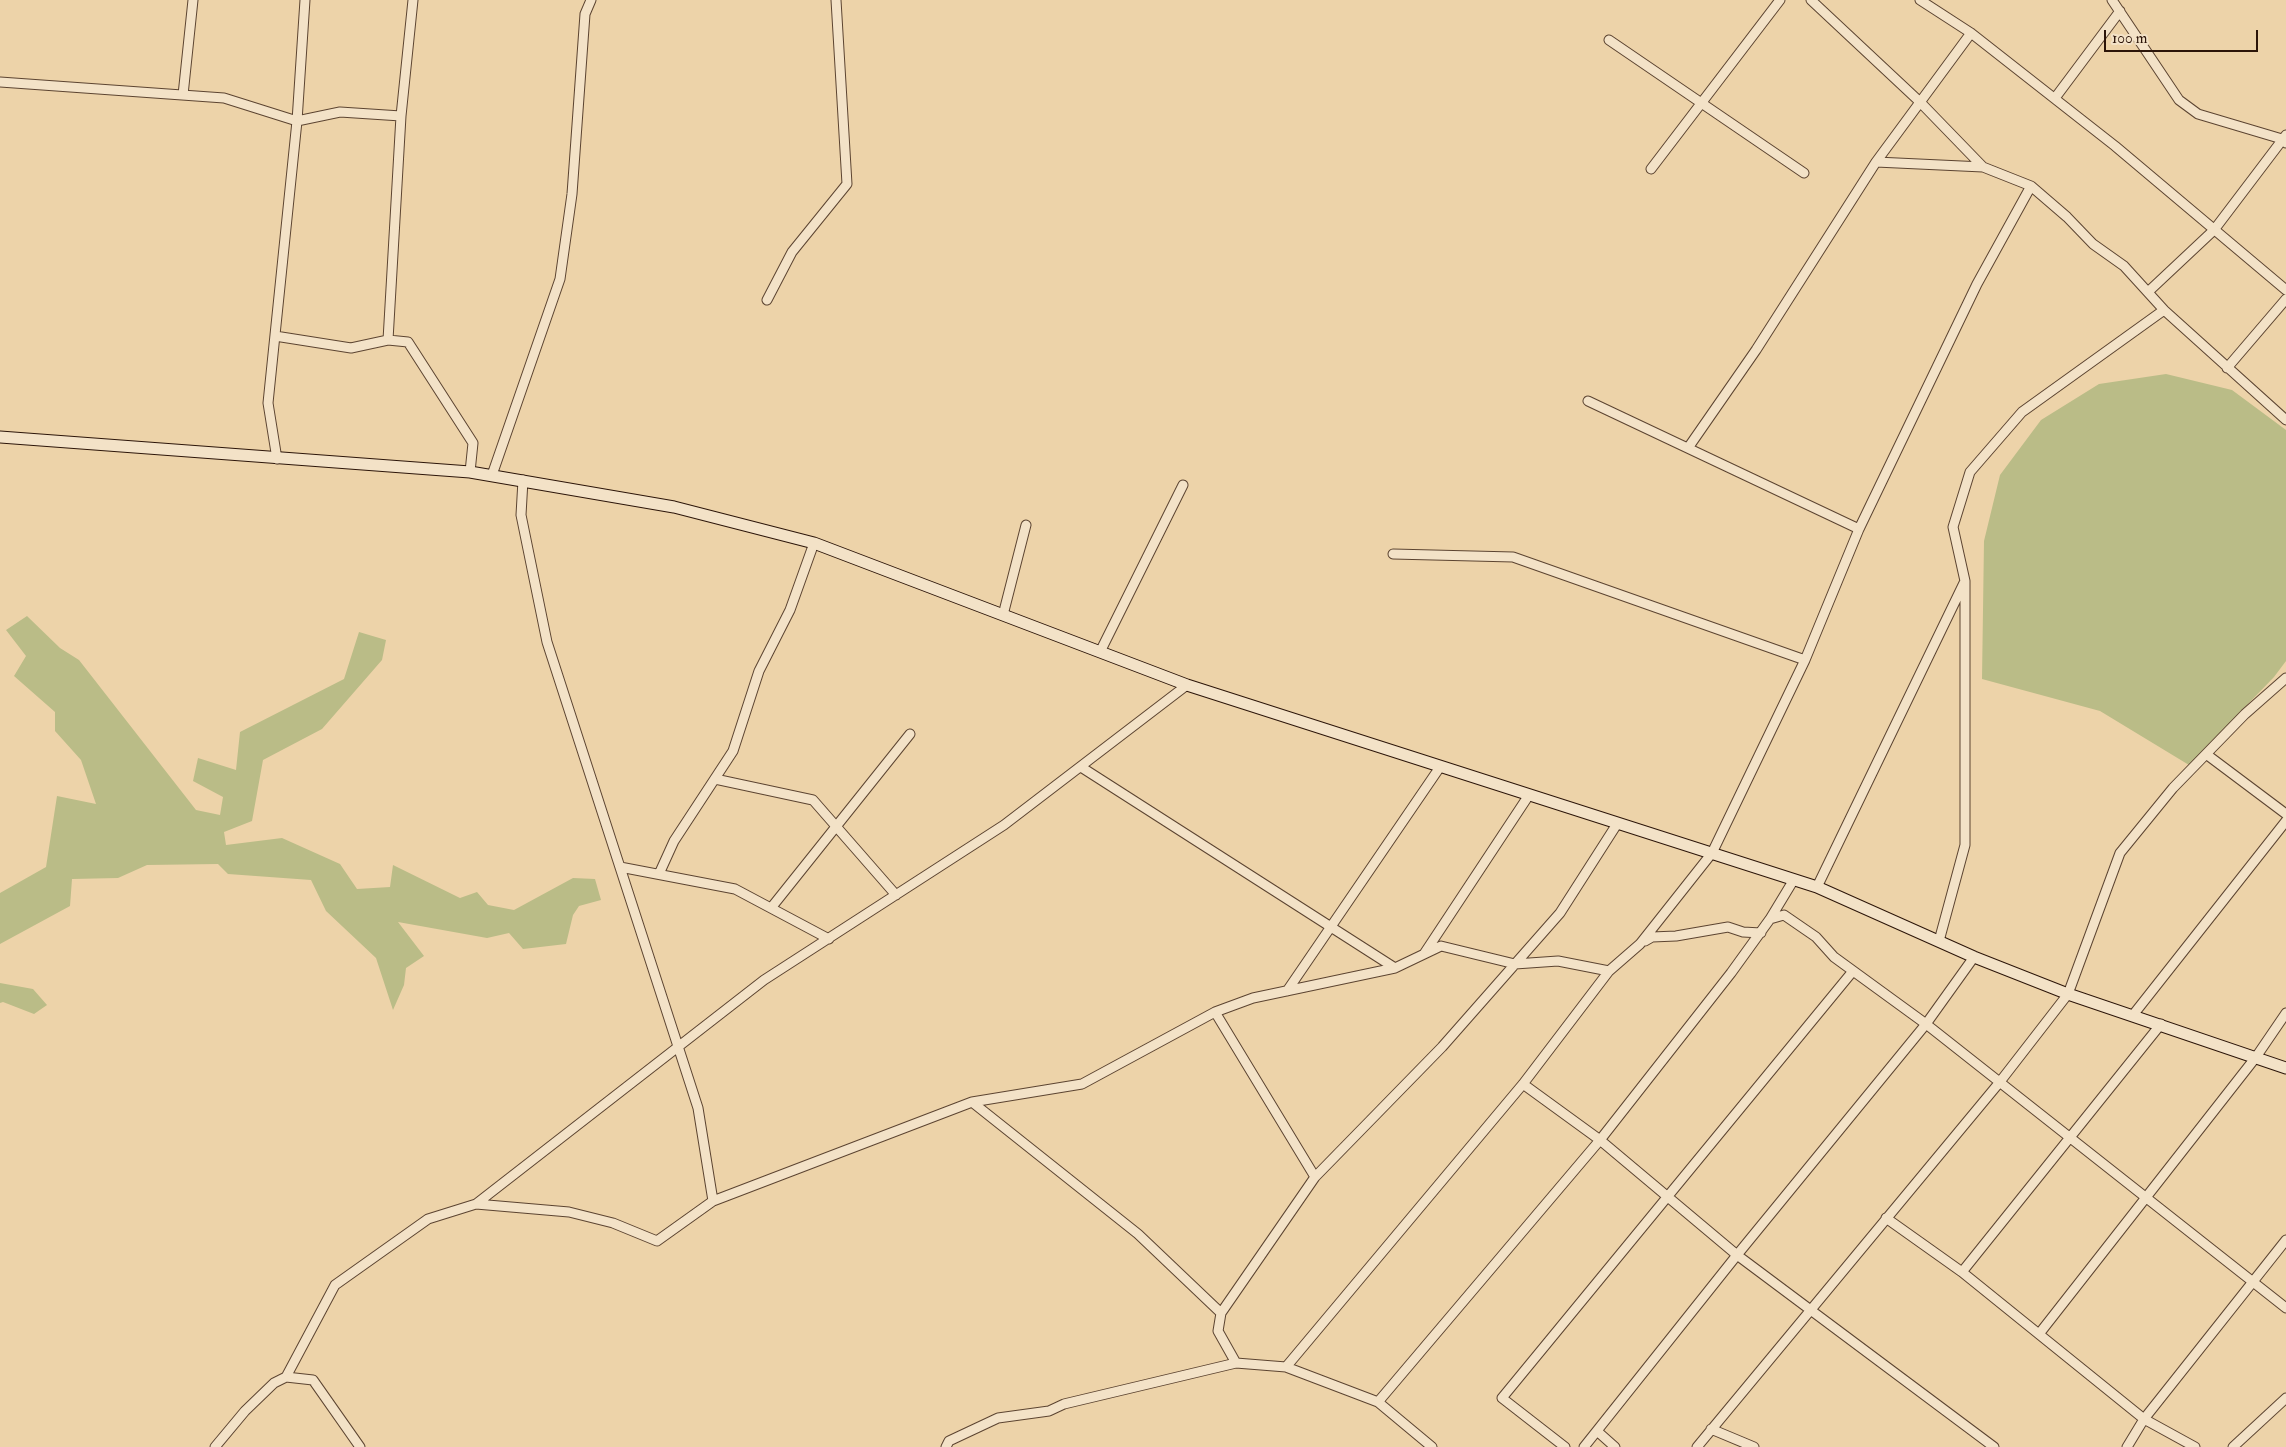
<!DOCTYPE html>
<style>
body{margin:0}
#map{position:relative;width:2286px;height:1447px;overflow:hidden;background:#edd3a9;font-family:"IM FELL Double Pica",serif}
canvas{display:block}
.scale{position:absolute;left:2104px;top:30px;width:154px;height:22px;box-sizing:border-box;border:2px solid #2c1509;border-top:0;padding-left:6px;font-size:15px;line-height:18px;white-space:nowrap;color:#2c1509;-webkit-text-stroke:4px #f3e2c7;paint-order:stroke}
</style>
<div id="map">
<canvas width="2286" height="1447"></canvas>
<div class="scale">100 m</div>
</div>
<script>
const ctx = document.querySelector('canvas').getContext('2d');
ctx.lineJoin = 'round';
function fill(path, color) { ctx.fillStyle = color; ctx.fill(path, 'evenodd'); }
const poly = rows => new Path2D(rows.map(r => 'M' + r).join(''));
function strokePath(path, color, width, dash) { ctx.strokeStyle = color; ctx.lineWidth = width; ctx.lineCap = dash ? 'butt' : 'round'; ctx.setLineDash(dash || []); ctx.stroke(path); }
fill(poly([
 [2166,374,2232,390,2286,430,2286,661,2274,677,2189,765,2100,711,1982,679,1984,541,2000,475,2041,420,2099,384],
 [27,616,60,648,79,660,196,810,220,815,223,797,193,781,198,758,236,770,240,732,344,679,359,632,386,640,382,660,322,729,263,760,252,821,224,832,226,845,282,838,340,864,357,889,390,887,393,865,460,898,477,892,488,905,514,910,573,878,595,879,601,900,579,906,573,915,566,944,523,949,509,933,487,938,398,922,424,956,406,968,404,985,393,1010,376,958,326,911,311,880,228,874,218,864,147,865,118,878,72,879,70,906,0,944,0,893,46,867,57,796,96,804,81,760,55,731,55,712,14,676,26,656,6,630],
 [0,983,33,989,47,1005,34,1014,3,1002,0,1003]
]), '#babc87');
const street = poly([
 [1811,0,1920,102,1983,167,2031,186,2067,217,2093,244,2124,266,2164,310,2286,420],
 [1920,0,1971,33,2115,146,2286,290],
 [2112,0,2179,100,2198,114,2282,139,2286,143],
 [1609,40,1804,173],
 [0,82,224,98,297,121,340,112,401,116],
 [183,95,193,0],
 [2055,98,2120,11],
 [1876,162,1971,33],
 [1651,169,1780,0],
 [2149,291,2214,230,2286,135],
 [767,300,792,252,847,184,836,0],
 [275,336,351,348,388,340,408,342,473,443,470,472],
 [388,340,401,116,413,0],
 [2227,368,2286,299],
 [1588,401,1859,529],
 [1688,448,1756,350,1876,162,1983,167],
 [277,459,268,403,297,121,305,0],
 [492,475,560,279,572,194,585,14,591,0],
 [523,480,521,515,547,642,698,1108,713,1201],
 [1393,554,1513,557,1805,660],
 [1003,615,1026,525],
 [1100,652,1183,485],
 [2206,754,2286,814],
 [1081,767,1395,968],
 [715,779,813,800,896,895],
 [620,867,735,889,829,939],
 [659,874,674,841,733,751,759,671,790,610,814,543],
 [1793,881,1770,919,1784,915,1816,937,1834,957,1926,1024,2286,1308],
 [1817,887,1964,583],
 [771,908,910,734],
 [1645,941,1652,937,1676,936,1728,927,1743,932,1761,933],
 [1939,941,1965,845,1965,581,1953,527,1970,472,2022,412,2164,310],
 [1424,954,1529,795],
 [1287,991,1440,767],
 [1215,1012,1315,1177],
 [2133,1015,2286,821],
 [1523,1084,1600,1140,1737,1255,1994,1447],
 [972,1102,1138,1234,1221,1313],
 [476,1204,764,980,1004,825,1187,685],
 [1886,1218,1962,1272,2144,1419,2195,1447],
 [1962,1272,2161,1024],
 [2039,1334,2256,1057,2286,1013],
 [1236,1363,1218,1331,1221,1313,1315,1177,1442,1047,1560,913,1617,824],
 [1286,1367,1378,1402,1432,1447],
 [286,1377,335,1285,428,1219,476,1204,569,1212,613,1223,657,1241,713,1201,972,1102,1082,1084,1215,1012,1253,998,1395,968,1441,946,1515,964,1558,961,1609,971],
 [1378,1402,1600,1140,1731,973,1770,919],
 [1711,1429,1754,1447],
 [1597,1431,1615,1447],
 [215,1447,245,1411,274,1383,286,1377,313,1380,360,1447],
 [946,1447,949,1441,998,1418,1049,1411,1064,1404,1236,1363,1286,1367,1523,1084,1609,971,1640,944,1712,853,1805,660,1859,529,1977,284,2031,186],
 [1565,1447,1502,1398,1853,971],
 [1584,1447,1737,1255,1926,1024,1974,957],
 [1697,1447,1999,1083,2068,994,2120,853,2173,788,2245,714,2286,678],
 [2127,1447,2144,1419,2286,1240],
 [2233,1447,2286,1398]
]);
const secondary = poly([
 [0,437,470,472,674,507,814,543,1187,685,1817,887,1974,957,2068,994,2286,1068]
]);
strokePath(street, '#5c4431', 11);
strokePath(secondary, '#2c1509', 13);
strokePath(street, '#f3e2c7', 9);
strokePath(secondary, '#f3e2c7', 11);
</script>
